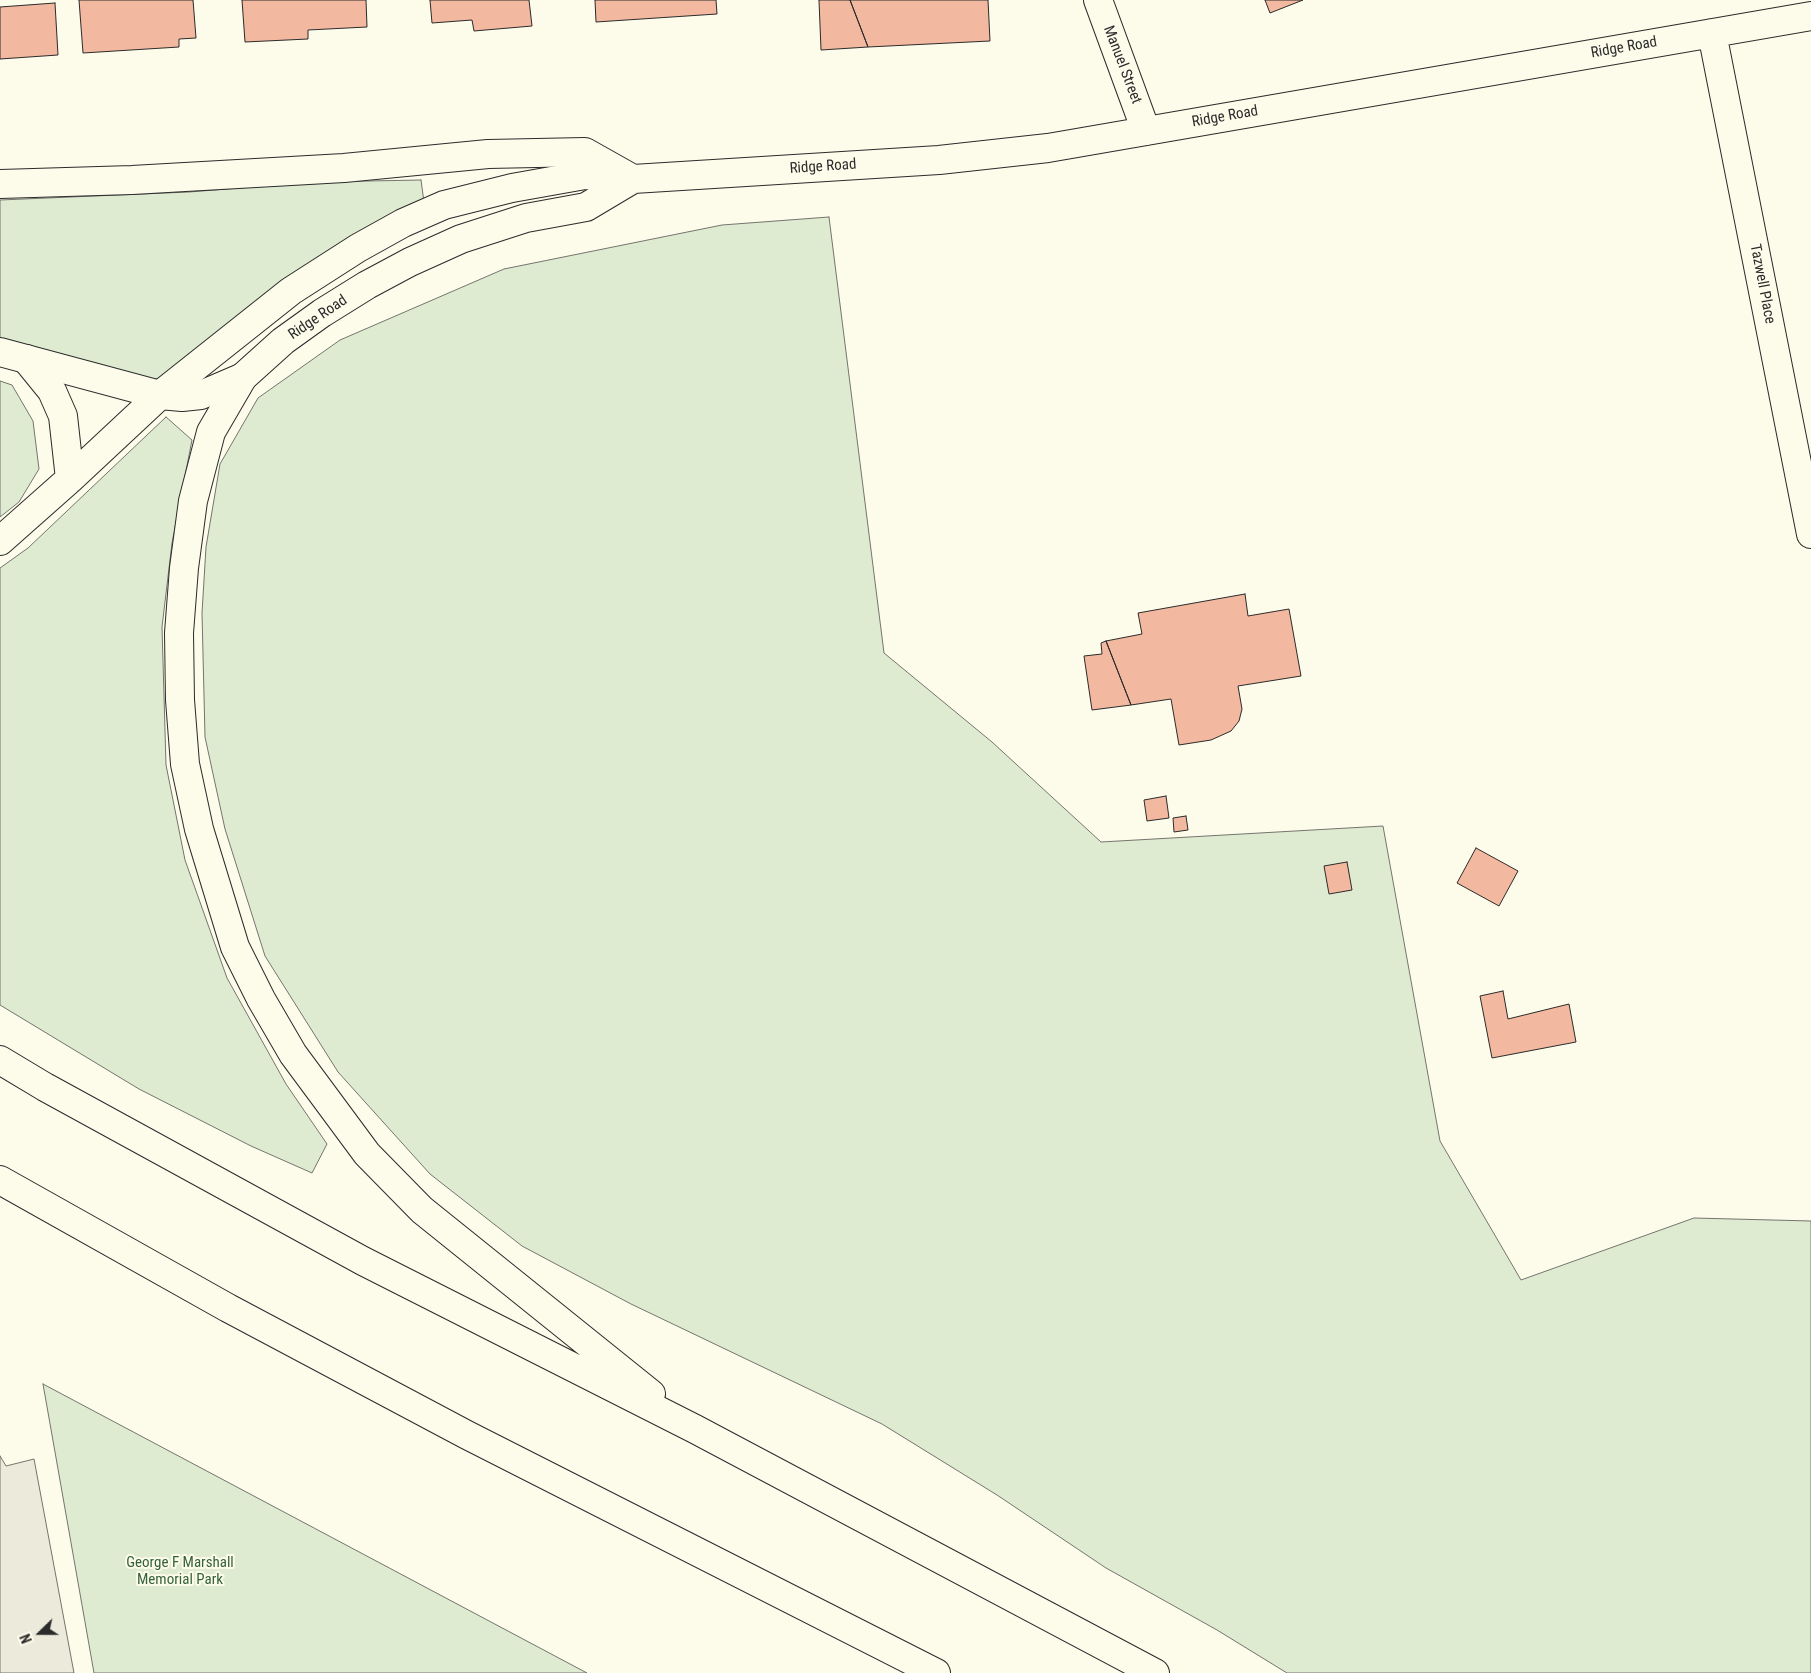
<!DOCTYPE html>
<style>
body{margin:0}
#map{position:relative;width:1811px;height:1673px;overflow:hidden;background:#fdfbea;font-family:"Roboto Condensed",sans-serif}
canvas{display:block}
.north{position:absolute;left:15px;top:1608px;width:50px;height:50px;-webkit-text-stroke:4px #fdfbea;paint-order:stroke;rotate:248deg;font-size:14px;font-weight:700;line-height:20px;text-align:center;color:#2b2b2b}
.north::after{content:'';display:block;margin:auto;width:18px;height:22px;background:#2b2b2b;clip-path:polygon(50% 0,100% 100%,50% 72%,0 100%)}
</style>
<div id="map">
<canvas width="1811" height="1673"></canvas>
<div class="north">N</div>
</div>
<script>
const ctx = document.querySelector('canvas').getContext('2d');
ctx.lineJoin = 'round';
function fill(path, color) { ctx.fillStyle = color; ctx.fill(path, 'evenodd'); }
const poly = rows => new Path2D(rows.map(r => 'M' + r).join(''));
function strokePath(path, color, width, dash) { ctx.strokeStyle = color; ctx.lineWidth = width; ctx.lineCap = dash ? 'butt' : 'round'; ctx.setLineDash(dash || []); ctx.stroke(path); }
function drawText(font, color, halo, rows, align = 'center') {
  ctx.font = font + ' "Roboto Condensed",sans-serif'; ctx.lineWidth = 4; ctx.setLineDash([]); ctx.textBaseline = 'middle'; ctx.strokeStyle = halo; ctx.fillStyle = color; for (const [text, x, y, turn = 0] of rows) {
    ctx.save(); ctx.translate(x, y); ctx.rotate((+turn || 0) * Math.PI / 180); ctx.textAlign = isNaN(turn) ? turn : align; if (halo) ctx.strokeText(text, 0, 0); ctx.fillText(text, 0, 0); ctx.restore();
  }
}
const green = poly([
 [421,180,424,202,163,379,152,379,0,341,0,200,189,192,315,182,421,180],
 [829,217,884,653,992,742,1101,842,1383,826,1440,1141,1521,1280,1694,1218,1811,1221,1811,1673,1287,1673,1217,1630,1106,1568,997,1495,882,1424,631,1304,522,1246,430,1174,338,1072,265,956,225,829,205,737,202,613,206,547,220,464,258,398,340,340,504,269,722,225,829,217],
 [0,381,12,385,33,421,39,469,19,502,0,517,0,381],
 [166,417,192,440,172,543,162,627,166,765,185,860,227,978,286,1084,327,1144,312,1173,251,1146,139,1089,0,1005,0,568,28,548,166,417],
 [43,1384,587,1673,94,1673,43,1384]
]);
fill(green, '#deebd1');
strokePath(green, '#74746e', 1);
const parking = poly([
 [0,1456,6,1466,34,1459,74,1673,0,1673,0,1456]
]);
fill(parking, '#eceadb');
strokePath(parking, '#74746e', 1);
const building = poly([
 [79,0,193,0,196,38,179,39,179,47,83,53,79,0],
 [242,0,366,0,367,27,308,30,308,39,245,42,242,0],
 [430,0,529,0,532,26,474,31,472,20,432,23,430,0],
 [595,0,716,0,717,14,596,22,595,0],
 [819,0,850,0,868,47,821,50,819,0],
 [850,0,988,0,990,41,868,47,850,0],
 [1265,0,1303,0,1270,13,1265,0],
 [55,3,58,55,0,59,0,7,55,3],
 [1245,594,1248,616,1289,609,1301,676,1238,686,1242,709,1239,721,1231,731,1211,740,1179,745,1171,699,1131,705,1106,641,1142,634,1138,613,1245,594],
 [1106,641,1131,705,1092,710,1084,656,1102,654,1101,643,1106,641],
 [1166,796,1169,818,1147,821,1144,800,1166,796],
 [1186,816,1188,830,1174,832,1173,818,1186,816],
 [1476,848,1518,871,1499,906,1457,883,1476,848],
 [1347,862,1352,890,1329,894,1324,866,1347,862],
 [1503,991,1508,1019,1569,1004,1576,1042,1492,1058,1480,996,1503,991]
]);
fill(building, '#f2b8a0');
strokePath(building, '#2b2b2b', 1);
const minor = poly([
 [1098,0,1146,131],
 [1712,33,1811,534],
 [0,184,132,180,344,168,488,154,585,152,633,179],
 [0,352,160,395,182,397,201,395,243,377,283,341,322,313,367,285,410,262,461,239,526,218,586,207,633,179,939,160,1048,148,1811,16]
]);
const highway = poly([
 [26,359,52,391,63,416,70,479],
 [243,377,211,432,193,501,184,568,179,633,180,700,185,764,199,829,235,947,261,999,293,1054,367,1154,422,1210,651,1394],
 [0,541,70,479,160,395,291,291,358,248,403,223,444,205,512,188,585,175,633,179],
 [0,1060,45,1087,363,1261,695,1429,1155,1673],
 [0,1180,228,1308,467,1435,936,1673]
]);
strokePath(minor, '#2b2b2b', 30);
strokePath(highway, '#2b2b2b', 30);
strokePath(minor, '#fdfbea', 28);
strokePath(highway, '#fdfbea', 28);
drawText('15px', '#2b2b2b', '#fdfbea', [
 ["Ridge Road",1624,48,-10],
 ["Manuel Street",1122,65,69],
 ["Ridge Road",1225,117,-10],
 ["Ridge Road",823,167,-4],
 ["Tazwell Place",1762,284,79],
 ["Ridge Road",318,318,-34]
]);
drawText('15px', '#34623c', '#fdfbea', [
 ["George F Marshall",180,1563],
 ["Memorial Park",180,1580]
]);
</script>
